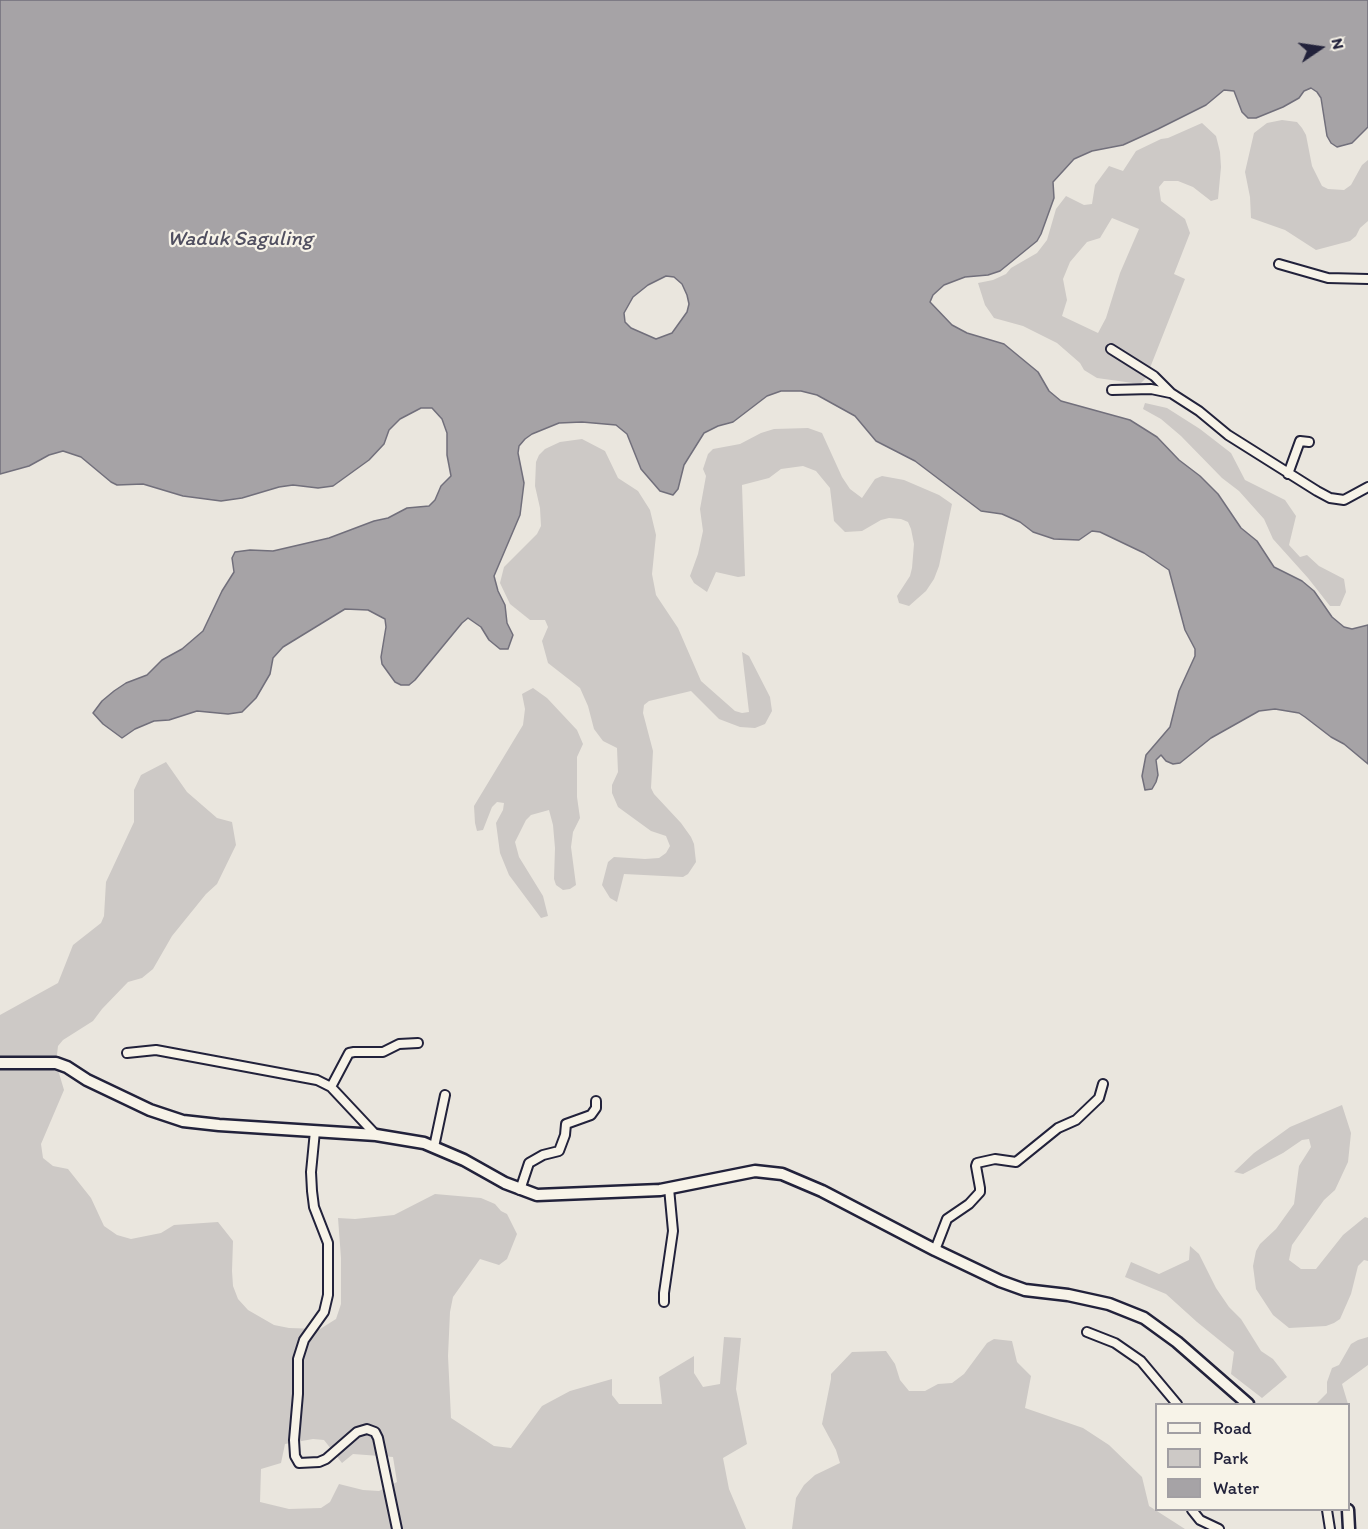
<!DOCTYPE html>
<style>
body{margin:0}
#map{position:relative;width:1368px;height:1529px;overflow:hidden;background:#eae6de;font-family:Itim,sans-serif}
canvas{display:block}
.legend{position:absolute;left:1155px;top:1403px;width:195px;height:108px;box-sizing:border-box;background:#f7f3e8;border:2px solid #a29fa3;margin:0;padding:8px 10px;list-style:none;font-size:18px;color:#22223b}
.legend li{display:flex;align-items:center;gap:12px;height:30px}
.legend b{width:30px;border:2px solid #a29fa3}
.north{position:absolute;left:1290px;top:18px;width:60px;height:60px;-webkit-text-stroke:4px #f7f3e8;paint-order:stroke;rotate:77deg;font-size:16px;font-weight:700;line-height:24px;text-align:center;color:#22223b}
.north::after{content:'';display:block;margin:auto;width:21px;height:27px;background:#22223b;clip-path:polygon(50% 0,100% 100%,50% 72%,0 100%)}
</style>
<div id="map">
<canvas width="1368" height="1529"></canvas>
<ul class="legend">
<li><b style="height:8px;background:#f7f3e8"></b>Road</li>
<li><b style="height:16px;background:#cdc9c6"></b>Park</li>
<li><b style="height:16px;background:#a6a3a6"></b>Water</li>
</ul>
<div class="north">N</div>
</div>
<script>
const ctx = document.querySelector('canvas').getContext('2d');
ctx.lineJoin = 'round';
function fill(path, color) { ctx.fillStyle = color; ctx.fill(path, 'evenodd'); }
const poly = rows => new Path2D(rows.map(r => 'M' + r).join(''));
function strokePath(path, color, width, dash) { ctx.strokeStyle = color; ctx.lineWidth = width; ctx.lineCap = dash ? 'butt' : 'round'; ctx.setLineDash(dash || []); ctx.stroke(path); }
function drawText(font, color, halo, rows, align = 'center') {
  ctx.font = font + ' Itim,sans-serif'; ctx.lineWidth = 4.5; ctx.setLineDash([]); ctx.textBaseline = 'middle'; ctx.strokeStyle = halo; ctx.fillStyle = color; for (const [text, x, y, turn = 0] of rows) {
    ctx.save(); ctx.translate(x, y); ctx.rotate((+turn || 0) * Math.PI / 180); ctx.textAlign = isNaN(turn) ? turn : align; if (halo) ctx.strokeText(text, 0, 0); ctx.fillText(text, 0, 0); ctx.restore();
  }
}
fill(poly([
 [1282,120,1297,122,1302,128,1306,135,1312,166,1322,186,1328,189,1344,190,1351,185,1362,165,1368,160,1368,221,1360,228,1356,236,1350,241,1316,250,1285,230,1251,218,1250,197,1245,172,1254,133,1267,123],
 [1202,123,1216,136,1220,152,1221,167,1218,199,1211,201,1193,187,1178,181,1164,181,1159,187,1161,201,1185,219,1190,233,1174,274,1185,279,1146,378,1140,384,1097,378,1084,370,1080,363,1057,343,1023,326,994,318,985,305,978,283,993,280,1006,274,1011,268,1037,253,1047,240,1056,209,1066,196,1084,205,1092,204,1095,185,1109,166,1123,171,1136,151,1161,139,1168,138],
 [1112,218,1139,229,1120,273,1106,318,1098,333,1062,316,1067,300,1063,279,1070,262,1087,242,1100,238],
 [1145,403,1167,408,1200,429,1231,453,1245,480,1285,500,1296,516,1289,545,1300,557,1307,555,1319,566,1344,579,1346,592,1340,606,1330,606,1308,578,1273,539,1264,519,1239,491,1222,478,1181,436,1161,419,1143,409],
 [808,428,822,433,842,477,850,489,862,498,875,479,882,476,904,480,939,495,952,504,939,566,934,579,926,591,909,606,899,603,897,596,910,576,912,568,914,544,911,529,908,522,901,519,889,518,881,520,862,531,845,532,834,521,830,488,816,471,803,466,781,469,769,478,742,485,745,576,738,577,716,572,707,592,694,583,690,576,698,554,703,531,700,509,706,476,703,469,708,454,713,449,740,444,761,433,774,429],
 [582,439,605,451,618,478,638,491,650,510,656,535,652,574,656,595,678,628,701,681,735,711,742,713,749,712,742,652,749,656,770,697,772,711,765,724,755,728,740,727,719,719,691,691,649,701,644,705,643,713,653,751,651,788,654,794,681,823,691,837,694,844,696,862,688,874,683,877,624,874,617,902,610,898,602,885,608,862,614,857,645,859,659,858,666,853,670,846,666,836,651,831,618,807,612,793,612,785,618,772,617,748,603,741,594,729,588,706,580,688,548,663,542,641,548,627,545,620,530,620,510,604,500,583,504,567,537,534,541,526,540,508,535,486,536,462,539,455,545,449,560,442],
 [533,688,547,698,577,730,583,744,577,757,577,797,580,818,573,832,571,847,576,885,570,889,563,890,556,885,554,879,555,848,553,825,549,810,531,815,526,820,515,842,519,857,543,896,548,916,541,918,509,875,500,853,496,823,503,810,504,803,497,802,492,807,483,830,477,831,475,823,474,806,523,725,525,709,522,694],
 [166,762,187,792,217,818,232,822,236,845,217,884,206,894,172,936,153,969,142,978,128,982,102,1009,93,1021,63,1040,58,1046,56,1063,64,1090,41,1144,43,1158,53,1166,68,1169,91,1198,104,1226,117,1235,131,1239,161,1233,174,1225,218,1222,233,1241,232,1271,233,1286,238,1299,248,1310,274,1325,289,1328,320,1329,336,1319,341,1304,341,1258,338,1218,355,1219,394,1215,435,1194,481,1198,495,1204,501,1211,507,1214,517,1234,507,1259,499,1265,480,1259,453,1297,450,1312,448,1356,451,1418,494,1446,511,1448,542,1406,570,1391,612,1379,612,1395,619,1404,662,1404,659,1377,694,1356,694,1373,703,1387,720,1384,724,1337,741,1338,736,1389,747,1444,723,1458,729,1489,746,1529,0,1529,0,1015,58,983,73,945,101,923,104,916,106,882,134,822,134,790,141,775],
 [313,1439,324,1440,342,1463,353,1454,393,1457,397,1482,379,1491,363,1490,339,1484,330,1502,321,1508,289,1509,260,1502,261,1469,281,1463,285,1444],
 [1342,1105,1351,1133,1348,1162,1335,1190,1324,1200,1292,1245,1289,1260,1301,1269,1316,1269,1343,1235,1365,1217,1368,1218,1368,1261,1364,1260,1358,1266,1351,1294,1340,1319,1334,1323,1326,1326,1289,1328,1273,1315,1256,1289,1253,1266,1256,1251,1260,1244,1276,1229,1294,1204,1299,1166,1311,1147,1309,1139,1302,1140,1283,1153,1243,1174,1234,1172,1254,1153,1290,1127],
 [1190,1246,1199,1254,1216,1288,1229,1307,1241,1319,1261,1351,1273,1359,1287,1377,1262,1398,1231,1374,1234,1352,1197,1322,1166,1294,1125,1277,1131,1262,1159,1274,1189,1260],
 [1368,1337,1368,1365,1342,1384,1348,1404,1316,1404,1327,1393,1327,1382,1332,1368,1339,1365,1351,1344,1358,1340],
 [994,1339,1012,1341,1017,1362,1031,1376,1025,1408,1083,1428,1109,1445,1142,1477,1149,1506,1185,1529,792,1529,796,1498,804,1485,815,1475,840,1463,836,1450,822,1424,831,1379,831,1374,852,1352,886,1351,895,1364,900,1380,909,1391,925,1391,938,1384,952,1383,964,1374,987,1343]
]), '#cdc9c6');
const water = poly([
 [0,0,1368,0,1368,127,1352,143,1337,147,1331,143,1327,136,1321,98,1317,92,1311,88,1304,91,1299,98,1283,107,1256,118,1248,118,1242,112,1234,91,1224,90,1206,105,1158,129,1123,145,1092,151,1074,159,1053,182,1054,198,1041,234,1037,241,1000,271,988,275,965,277,944,285,933,295,930,302,952,325,967,333,1004,344,1038,372,1049,391,1061,401,1130,420,1157,437,1179,460,1200,476,1218,494,1241,528,1257,541,1274,567,1302,581,1314,591,1332,617,1344,627,1352,629,1368,625,1368,764,1344,744,1331,737,1305,717,1299,713,1275,709,1259,711,1211,738,1180,763,1173,764,1166,761,1161,755,1156,760,1158,775,1156,782,1152,789,1145,790,1142,776,1146,755,1170,727,1179,691,1195,656,1195,649,1185,630,1169,570,1144,553,1100,532,1092,531,1079,540,1054,539,1033,532,1020,522,1002,514,981,511,915,461,876,441,855,416,817,395,801,391,781,391,767,396,733,422,718,426,704,433,684,465,678,489,673,495,660,491,641,469,627,434,616,425,582,422,559,423,532,434,525,439,519,446,518,453,524,483,520,515,494,576,498,591,505,605,507,623,513,635,508,649,500,649,489,640,481,627,468,618,462,623,415,680,409,685,401,685,395,682,382,664,381,657,386,627,385,619,368,610,345,609,283,647,273,658,270,674,256,698,242,712,228,714,197,711,169,720,154,721,135,729,122,738,103,724,93,713,102,701,114,691,126,683,147,675,162,660,182,649,203,631,222,591,234,572,232,558,235,552,250,550,273,551,329,538,374,521,388,518,407,508,429,506,435,500,441,486,451,476,447,455,447,433,442,419,432,408,421,408,400,419,389,430,384,444,369,460,333,486,318,488,293,485,279,487,242,498,221,501,183,496,143,484,117,485,111,482,81,457,63,451,49,455,29,466,0,474,0,0],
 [666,276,674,277,682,284,687,295,689,304,687,312,672,333,656,339,631,328,625,322,624,313,633,297,648,285,666,276]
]);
fill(water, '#a6a3a6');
strokePath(water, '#716f7b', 1.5);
const minor = poly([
 [1279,264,1328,278,1368,279],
 [1111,349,1154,376,1171,393,1199,411,1228,435,1317,491,1330,498,1344,500,1368,487],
 [1112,390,1151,389,1170,393],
 [1288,474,1300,441,1309,442],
 [127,1053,156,1050,317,1080,331,1087,376,1135],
 [331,1087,349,1053,354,1052,383,1052,399,1044,418,1043],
 [315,1131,311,1172,312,1191,314,1207,328,1243,328,1295,324,1312,304,1340,298,1359,298,1394,294,1440,295,1456,299,1463,319,1462,326,1459,357,1432,367,1429,375,1432,378,1438,397,1529],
 [434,1147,445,1095],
 [520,1190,529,1163,543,1155,559,1151,565,1135,566,1124,591,1115,596,1108,596,1101],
 [935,1250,947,1219,969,1204,980,1192,980,1188,976,1166,977,1163,995,1159,1016,1162,1058,1128,1076,1120,1099,1098,1103,1084],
 [664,1302,664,1293,673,1231,669,1188],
 [1087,1332,1115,1343,1141,1361,1177,1404],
 [1192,1510,1200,1520,1219,1529],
 [1327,1510,1330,1529]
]);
const secondary = poly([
 [0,1063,56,1063,67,1067,87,1080,150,1110,183,1121,219,1125,376,1135,424,1143,464,1160,505,1183,537,1195,660,1190,755,1171,782,1174,822,1191,935,1250,1000,1281,1025,1290,1068,1295,1109,1304,1144,1318,1177,1342,1248,1404],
 [1348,1510,1349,1529]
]);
strokePath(minor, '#22223b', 12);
strokePath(secondary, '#22223b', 15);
strokePath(minor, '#f7f3e8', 8);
strokePath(secondary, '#f7f3e8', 10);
drawText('italic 21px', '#504f60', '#f7f3e8', [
 ["Waduk Saguling",240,240]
]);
</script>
